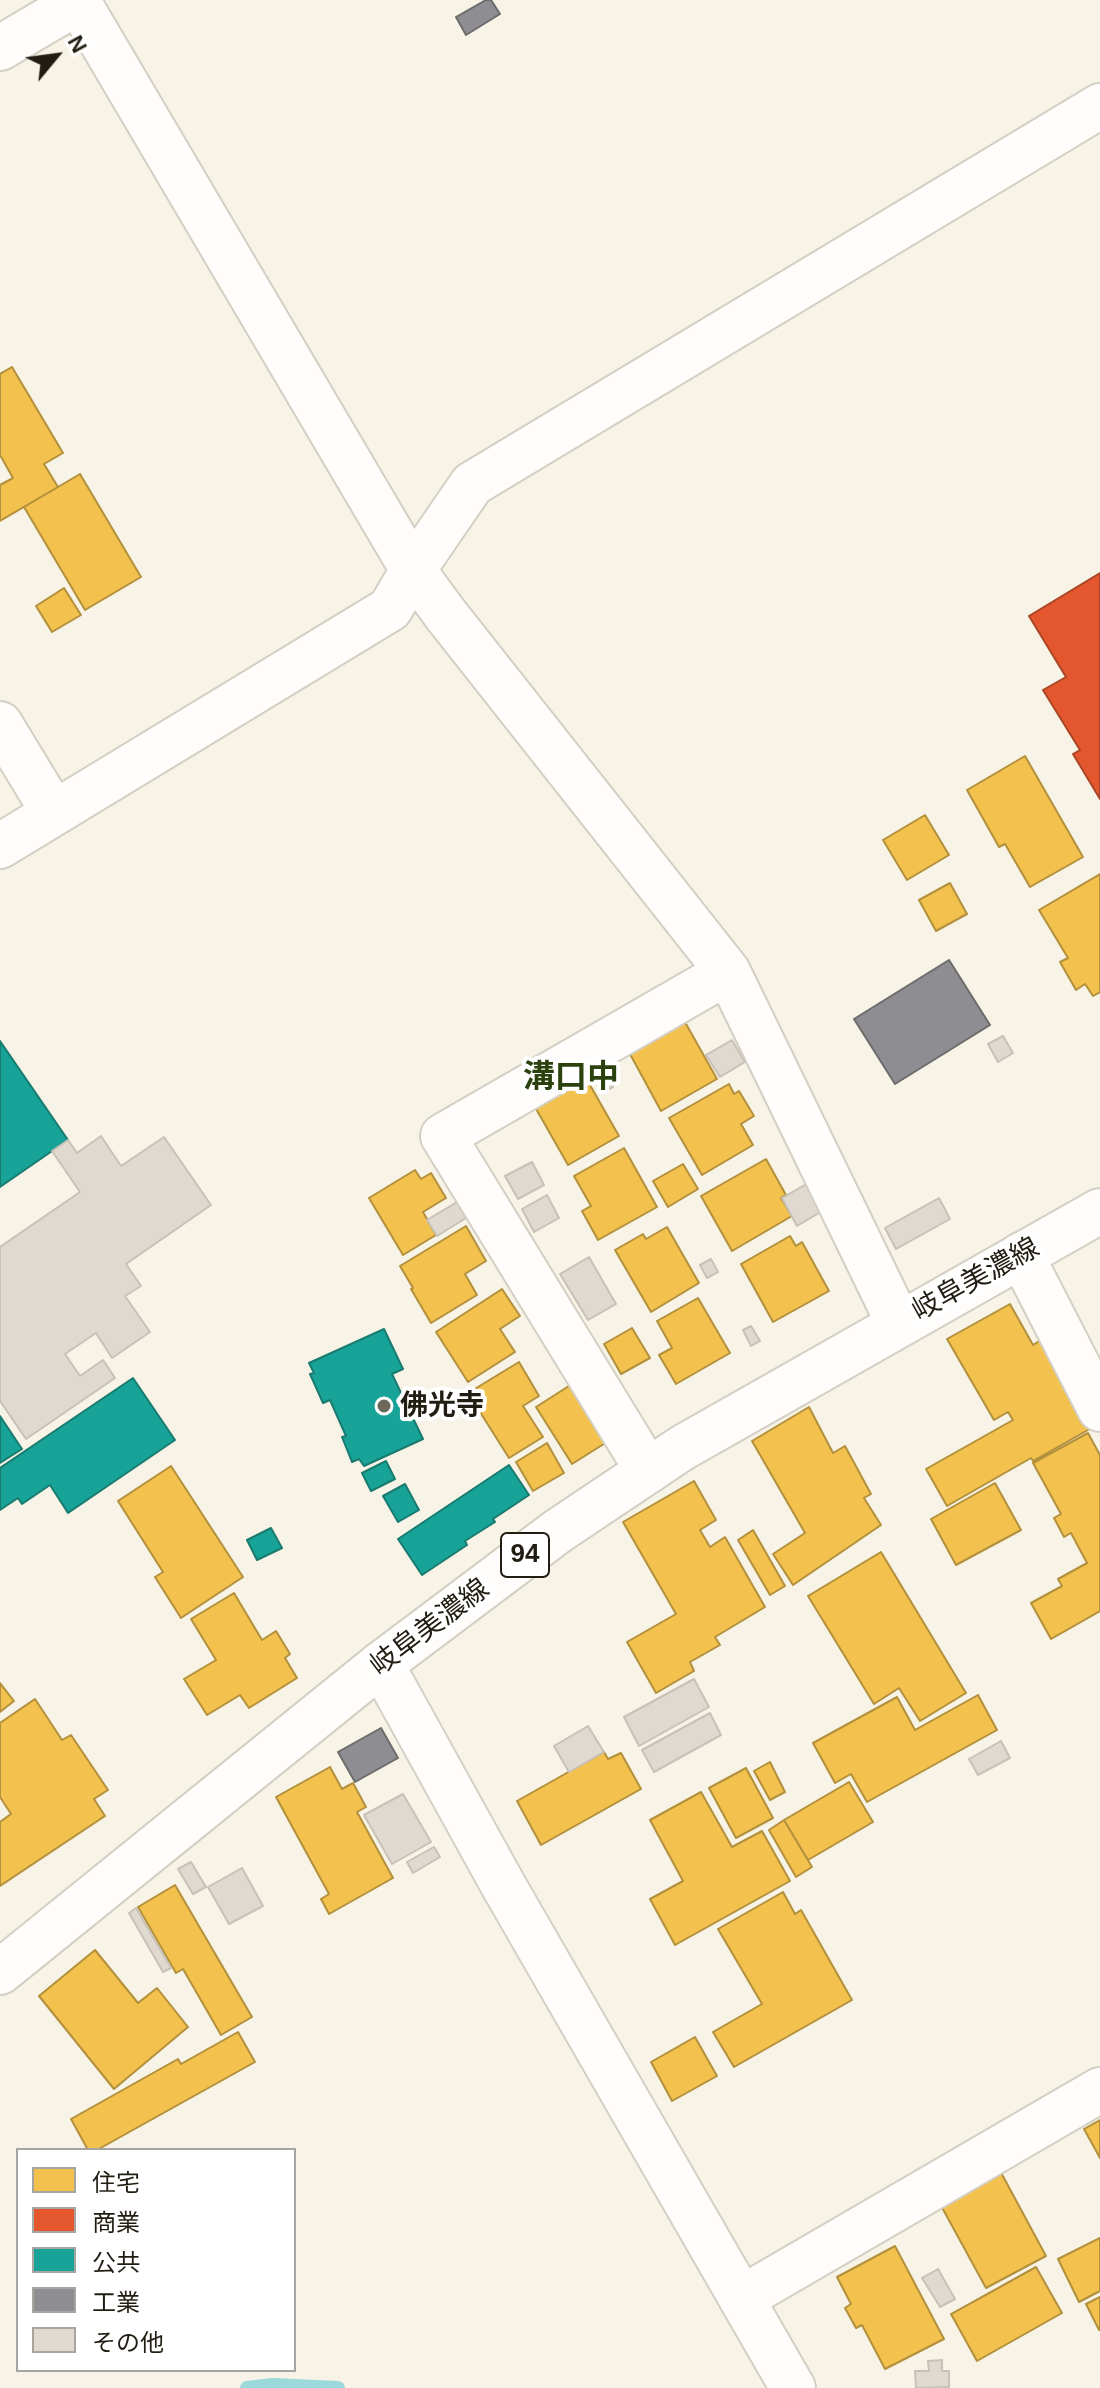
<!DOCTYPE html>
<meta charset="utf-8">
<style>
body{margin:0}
#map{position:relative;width:1100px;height:2388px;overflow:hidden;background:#f7f3e6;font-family:Helvetica,"Noto Sans JP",sans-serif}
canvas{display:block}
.legend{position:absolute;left:16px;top:2148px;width:280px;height:224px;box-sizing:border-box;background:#fff;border:2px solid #a6a5a0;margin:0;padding:10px 14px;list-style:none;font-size:24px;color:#211d12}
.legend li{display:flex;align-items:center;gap:16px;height:40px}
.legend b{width:40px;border:2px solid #a6a5a0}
.north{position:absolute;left:16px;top:16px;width:80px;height:80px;-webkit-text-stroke:6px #fff;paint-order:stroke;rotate:61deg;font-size:22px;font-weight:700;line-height:32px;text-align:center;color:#211d12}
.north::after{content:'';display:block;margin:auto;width:28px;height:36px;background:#211d12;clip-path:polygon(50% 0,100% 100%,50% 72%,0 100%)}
</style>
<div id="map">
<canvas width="1100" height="2388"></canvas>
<ul class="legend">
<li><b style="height:22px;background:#f2c14e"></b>住宅</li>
<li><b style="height:22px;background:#e4572e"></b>商業</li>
<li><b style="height:22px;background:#17a398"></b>公共</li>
<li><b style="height:22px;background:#8d8d92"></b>工業</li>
<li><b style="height:22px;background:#dfd9d0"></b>その他</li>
</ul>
<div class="north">N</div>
</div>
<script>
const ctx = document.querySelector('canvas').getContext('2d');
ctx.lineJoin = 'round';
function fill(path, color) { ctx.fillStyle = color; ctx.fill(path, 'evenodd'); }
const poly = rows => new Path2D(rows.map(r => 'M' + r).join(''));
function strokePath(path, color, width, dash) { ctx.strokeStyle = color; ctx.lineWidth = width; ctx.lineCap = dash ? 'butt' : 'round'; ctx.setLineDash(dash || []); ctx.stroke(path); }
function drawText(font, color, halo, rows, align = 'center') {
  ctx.font = font + ' Helvetica,"Noto Sans JP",sans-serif'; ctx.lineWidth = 8; ctx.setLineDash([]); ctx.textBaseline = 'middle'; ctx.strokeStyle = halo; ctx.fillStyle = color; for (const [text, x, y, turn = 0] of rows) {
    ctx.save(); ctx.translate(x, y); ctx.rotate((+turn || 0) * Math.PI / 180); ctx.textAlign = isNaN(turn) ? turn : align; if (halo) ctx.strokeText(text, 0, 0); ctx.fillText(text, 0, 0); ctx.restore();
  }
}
const homes = poly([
 [12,367,63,453,44,464,58,487,0,521,0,485,13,478,0,455,0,374,12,367],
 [80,474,141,577,85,610,24,507,80,474],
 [64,588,81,615,52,632,36,606,64,588],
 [1025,756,1083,857,1030,887,1005,844,999,847,967,790,1025,756],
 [925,815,949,855,907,880,883,840,925,815],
 [1100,874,1100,992,1093,996,1085,984,1076,990,1060,962,1068,958,1039,910,1100,874],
 [950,883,967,914,936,931,919,900,950,883],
 [685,1022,717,1079,661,1111,630,1054,685,1022],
 [586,1078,619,1136,568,1165,535,1107,586,1078],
 [729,1084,734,1094,739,1091,754,1116,741,1124,753,1145,702,1175,669,1118,729,1084],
 [624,1148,657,1207,598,1240,582,1211,591,1206,574,1176,624,1148],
 [766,1159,786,1195,781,1198,792,1216,732,1251,701,1196,766,1159],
 [683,1164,698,1189,668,1207,653,1181,683,1164],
 [415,1170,421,1179,431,1173,446,1198,423,1212,436,1235,403,1255,369,1198,415,1170],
 [466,1226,486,1261,465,1274,477,1295,431,1323,411,1289,413,1288,400,1266,466,1226],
 [667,1227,699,1283,651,1312,615,1250,643,1234,646,1239,667,1227],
 [790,1236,796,1246,802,1242,829,1291,773,1322,741,1264,790,1236],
 [502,1289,520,1316,500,1329,515,1352,468,1382,436,1332,502,1289],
 [698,1298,730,1353,676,1384,659,1355,672,1348,657,1321,698,1298],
 [1010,1304,1033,1345,1045,1337,1095,1426,1033,1461,1031,1458,947,1506,926,1469,1013,1420,1008,1412,994,1420,947,1339,1010,1304],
 [632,1328,650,1358,621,1374,604,1344,632,1328],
 [519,1362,539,1396,523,1406,543,1437,509,1458,468,1393,519,1362],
 [572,1384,607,1442,572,1464,536,1407,572,1384],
 [809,1407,833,1453,845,1446,871,1494,864,1498,881,1525,793,1585,773,1554,805,1533,752,1441,809,1407],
 [1088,1433,1100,1455,1100,1611,1051,1639,1031,1603,1062,1586,1058,1579,1087,1563,1071,1533,1064,1537,1054,1518,1061,1514,1033,1463,1088,1433],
 [547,1443,564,1473,533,1491,516,1462,547,1443],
 [171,1466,243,1577,181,1618,155,1577,163,1572,118,1501,171,1466],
 [694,1481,716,1520,700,1530,710,1547,725,1537,765,1607,715,1637,720,1645,690,1662,694,1671,656,1693,627,1642,676,1614,623,1522,694,1481],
 [995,1483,1021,1530,956,1565,931,1519,995,1483],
 [753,1530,785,1586,770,1595,738,1540,753,1530],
 [881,1552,966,1693,920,1721,899,1688,874,1704,808,1596,881,1552],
 [234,1593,262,1640,276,1631,290,1654,285,1658,297,1678,249,1708,240,1695,207,1715,184,1679,216,1660,191,1619,234,1593],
 [0,1683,14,1701,0,1712,0,1683],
 [978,1695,997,1730,867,1802,851,1774,835,1783,813,1743,897,1697,915,1730,978,1695],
 [35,1699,62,1740,71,1735,108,1790,94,1799,105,1816,0,1886,0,1822,11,1814,0,1797,0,1723,35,1699],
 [604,1752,608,1759,621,1753,641,1789,541,1845,517,1801,604,1752],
 [770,1762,785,1792,770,1800,754,1771,770,1762],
 [330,1767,342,1789,353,1783,366,1807,357,1812,393,1878,329,1914,321,1899,329,1894,276,1797,330,1767],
 [746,1768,773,1818,736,1838,709,1788,746,1768],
 [849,1782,873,1822,808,1860,784,1820,849,1782],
 [701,1792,732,1847,762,1831,790,1881,675,1945,650,1899,683,1881,650,1820,701,1792],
 [784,1820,812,1867,796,1877,769,1830,784,1820],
 [175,1885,252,2017,221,2035,183,1969,176,1973,138,1907,175,1885],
 [783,1892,795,1914,801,1910,852,2000,734,2067,713,2032,762,2004,718,1929,783,1892],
 [95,1950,138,2003,157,1988,188,2027,114,2089,39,1996,95,1950],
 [238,2032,255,2062,97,2150,88,2150,71,2119,178,2059,181,2064,238,2032],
 [695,2037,717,2076,672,2101,651,2062,695,2037],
 [1100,2120,1100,2158,1084,2129,1100,2120],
 [998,2167,1046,2256,986,2288,939,2202,998,2167],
 [1100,2238,1100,2291,1079,2302,1058,2259,1100,2238],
 [895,2246,944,2339,885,2369,862,2325,856,2328,845,2308,851,2304,837,2277,895,2246],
 [1036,2267,1062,2313,977,2361,951,2314,1036,2267],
 [1100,2297,1100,2330,1099,2330,1086,2304,1100,2297]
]);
fill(homes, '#f2c14e');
strokePath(homes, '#b3903c', 2);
const shops = poly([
 [1100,573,1100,799,1073,754,1080,750,1043,690,1066,677,1029,616,1100,573]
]);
fill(shops, '#e4572e');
strokePath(shops, '#aa4626', 2);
const public = poly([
 [0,1041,68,1140,0,1187,0,1041],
 [384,1329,403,1369,392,1374,423,1439,364,1466,359,1459,352,1462,342,1437,346,1436,330,1400,323,1403,310,1374,314,1373,309,1363,384,1329],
 [133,1378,175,1440,68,1513,50,1485,22,1504,18,1498,0,1510,0,1468,133,1378],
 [0,1416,22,1449,0,1463,0,1416],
 [386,1461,395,1479,371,1491,362,1473,386,1461],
 [509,1465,529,1495,493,1519,495,1522,465,1541,467,1545,422,1575,398,1539,509,1465],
 [405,1484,419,1510,398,1522,383,1496,405,1484],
 [271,1528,282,1548,257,1560,247,1540,271,1528]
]);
fill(public, '#17a398');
strokePath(public, '#1a7b70', 2);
const industry = poly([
 [486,0,491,0,500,14,466,35,456,17,486,0],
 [949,960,990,1025,895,1084,854,1019,949,960],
 [381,1728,398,1758,355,1782,338,1752,381,1728]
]);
fill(industry, '#8d8d92');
strokePath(industry, '#6d6b6c', 2);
strokePath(poly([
 [247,2388,273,2385,338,2388]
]), '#9cd9da', 14);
const building = poly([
 [1003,1036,1013,1053,998,1062,988,1044,1003,1036],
 [732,1040,745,1062,720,1077,706,1055,732,1040],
 [603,1069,613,1087,602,1093,592,1075,603,1069],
 [101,1136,121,1166,164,1137,211,1205,126,1264,141,1286,125,1296,150,1332,112,1358,96,1333,65,1354,80,1376,103,1360,115,1378,26,1439,0,1401,0,1247,80,1192,52,1151,68,1140,77,1153,101,1136],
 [532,1162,544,1185,518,1199,505,1176,532,1162],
 [808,1183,824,1210,797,1226,782,1198,808,1183],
 [547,1195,559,1218,534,1232,522,1209,547,1195],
 [939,1198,950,1219,896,1249,885,1228,939,1198],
 [457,1202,466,1218,437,1236,427,1220,457,1202],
 [589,1257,616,1304,588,1320,560,1274,589,1257],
 [711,1259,718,1272,707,1278,700,1265,711,1259],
 [751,1326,760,1341,751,1346,743,1330,751,1326],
 [694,1679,709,1707,639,1746,624,1717,694,1679],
 [710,1713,721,1735,654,1772,642,1750,710,1713],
 [588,1726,604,1752,569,1772,554,1746,588,1726],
 [1001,1741,1010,1758,978,1775,969,1759,1001,1741],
 [403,1794,431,1842,392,1864,364,1815,403,1794],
 [434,1847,440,1857,413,1873,407,1862,434,1847],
 [191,1862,206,1887,193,1894,178,1869,191,1862],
 [242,1868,263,1906,229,1924,208,1887,242,1868],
 [136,1908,171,1968,163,1972,129,1913,136,1908],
 [938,2269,955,2299,940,2307,922,2278,938,2269],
 [942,2360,942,2371,949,2371,949,2387,916,2388,915,2371,929,2371,928,2361,942,2360]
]);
fill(building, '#dfd9d0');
strokePath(building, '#c8c1b8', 2);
const street = poly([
 [77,0,413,570,446,615,728,972,899,1324],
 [0,48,78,2],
 [0,724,54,813],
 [0,846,390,609,413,570,472,484,1100,106],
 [1021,1255,1100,1409],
 [648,1471,443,1136,728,972],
 [381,1664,502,1883,793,2388],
 [742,2298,1100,2090]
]);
const primary = poly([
 [0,1972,381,1664,558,1531,682,1448,1100,1211]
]);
strokePath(street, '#d3cfc3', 48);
strokePath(primary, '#d3cfc3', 48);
strokePath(street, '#fefdfb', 44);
strokePath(primary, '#fefdfb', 44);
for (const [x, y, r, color] of [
 [384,1406,8,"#6c685c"]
]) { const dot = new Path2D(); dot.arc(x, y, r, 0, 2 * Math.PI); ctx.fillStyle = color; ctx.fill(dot); strokePath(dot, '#fff', 3); }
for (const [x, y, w] of [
 [525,1555,48]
]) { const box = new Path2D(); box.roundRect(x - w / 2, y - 22, w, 44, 6); ctx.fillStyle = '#fff'; ctx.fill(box); strokePath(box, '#211d12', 2); }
drawText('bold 26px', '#211d12', null, [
 ["94",525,1555]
]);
drawText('28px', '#211d12', '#fff', [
 ["岐阜美濃線",976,1280,-29],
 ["岐阜美濃線",430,1628,-37]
]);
drawText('bold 28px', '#211d12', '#fff', [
 ["佛光寺",400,1406]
], 'left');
drawText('bold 32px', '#2b420f', '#fff', [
 ["溝口中",571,1078]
]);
</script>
